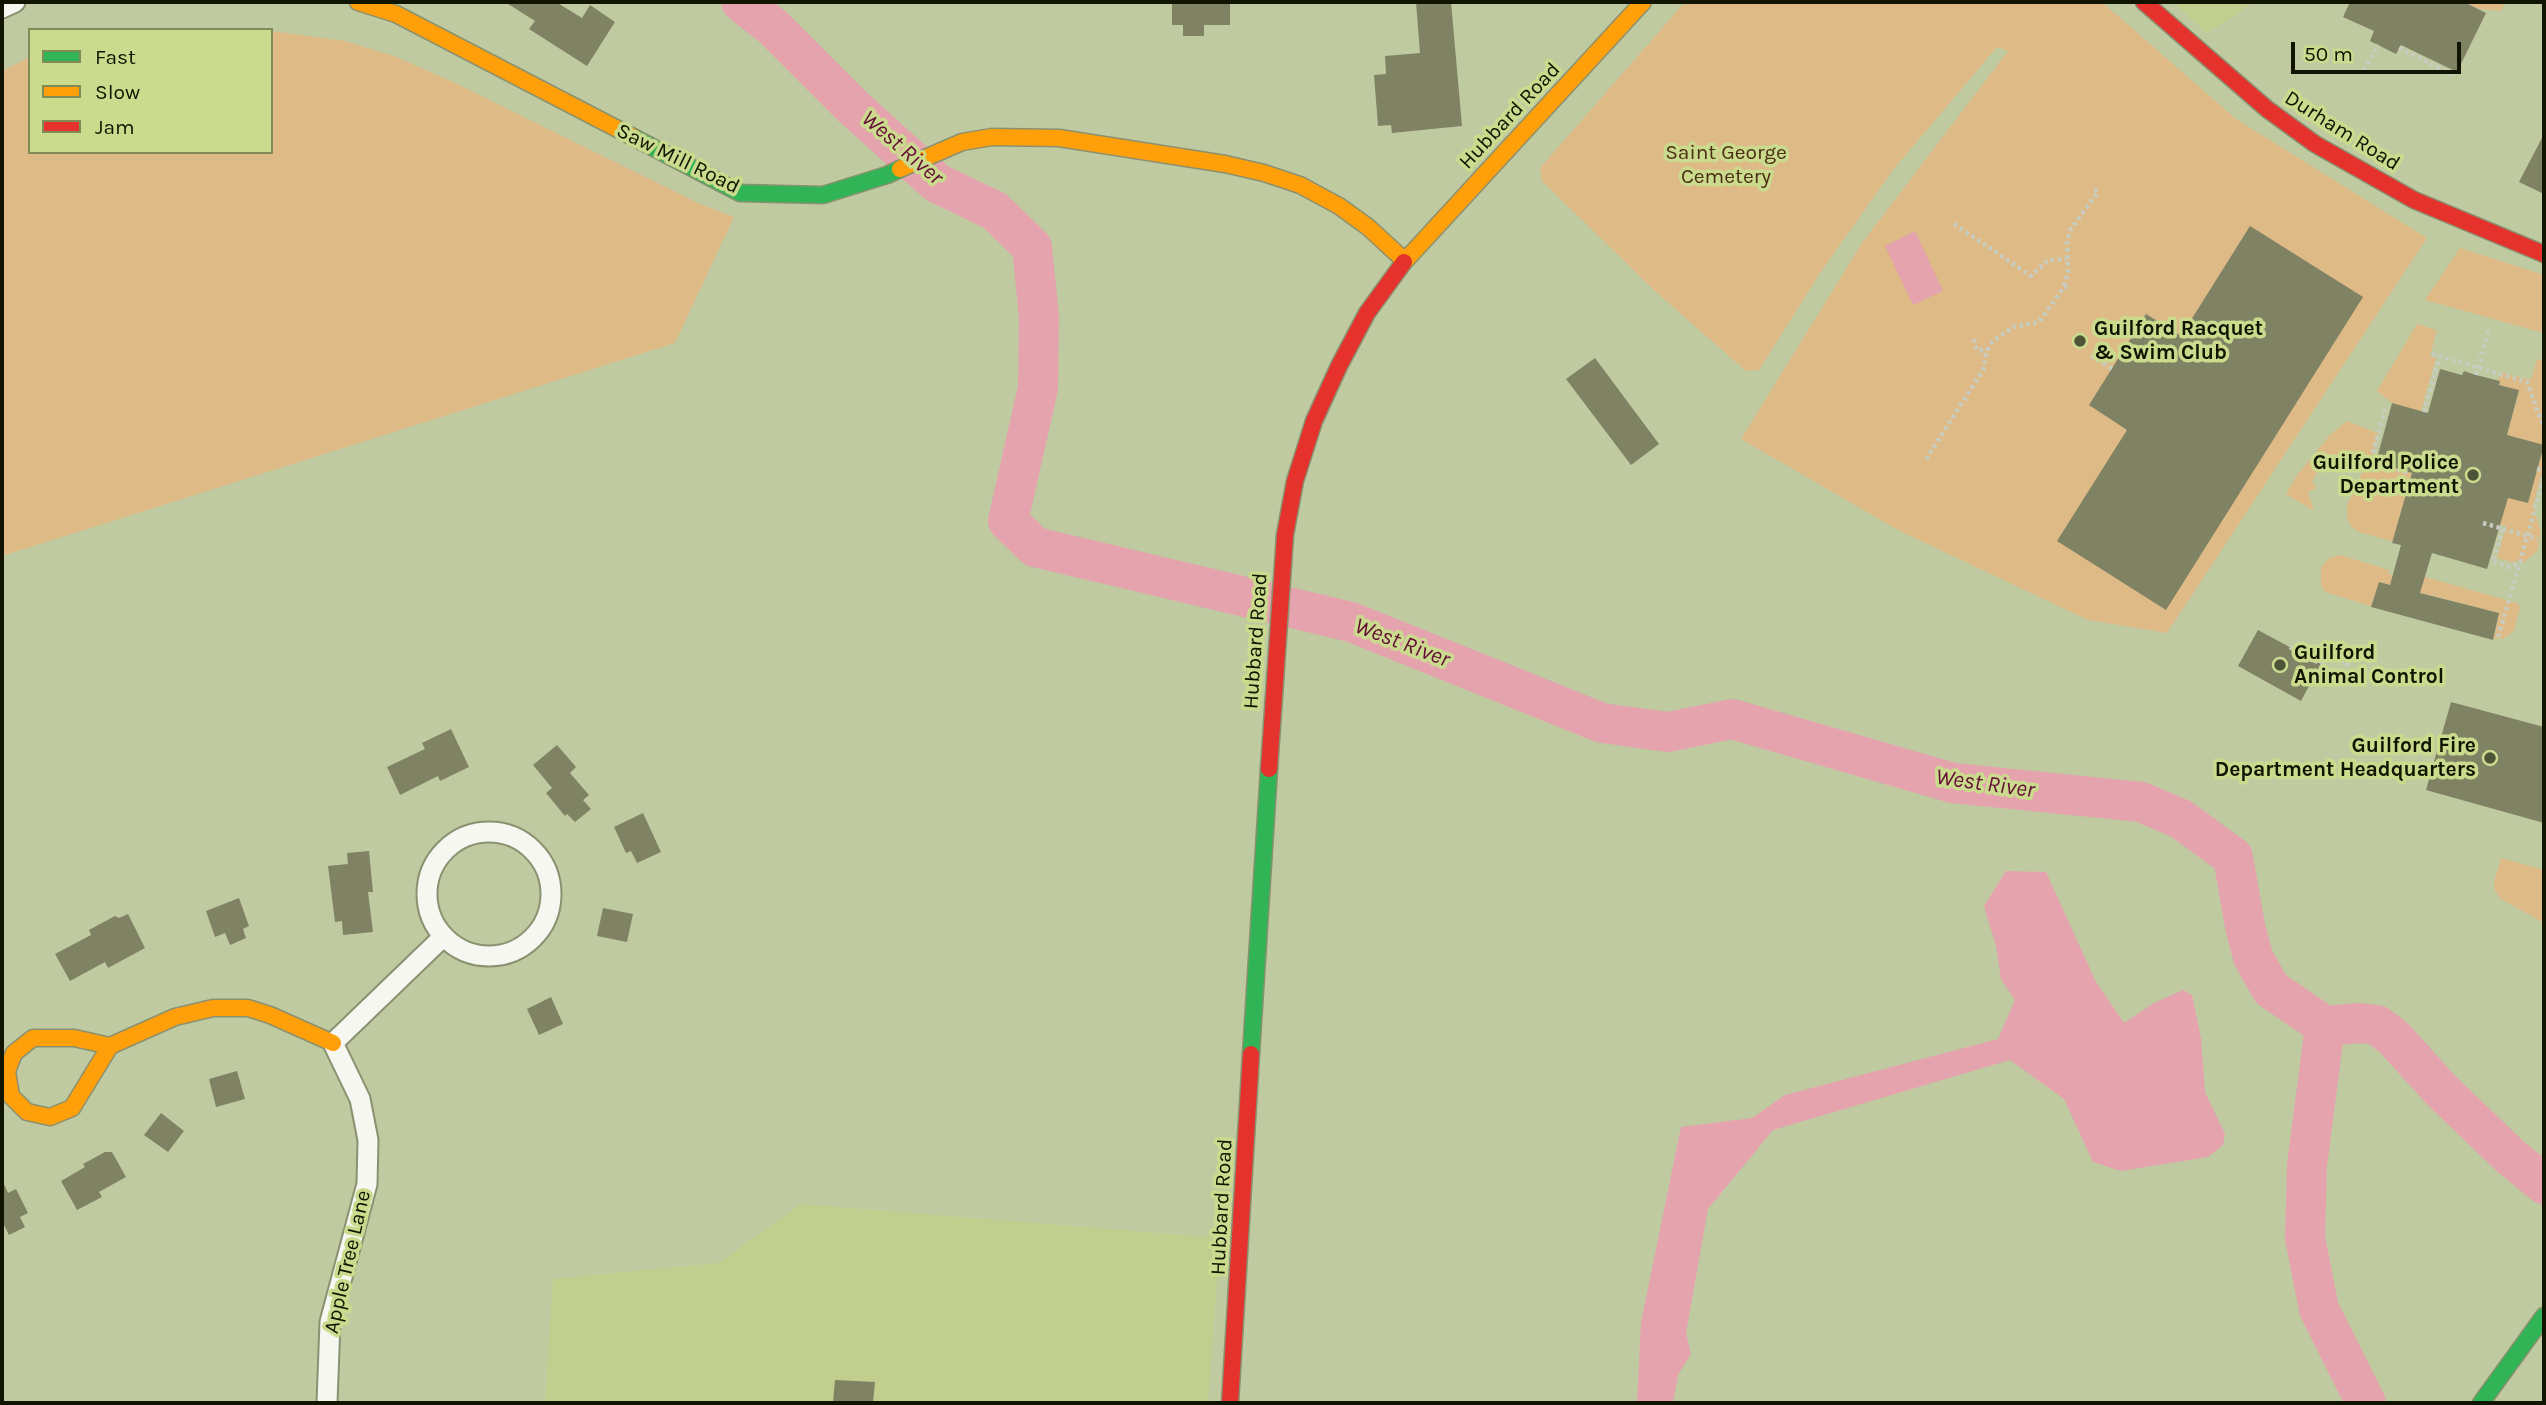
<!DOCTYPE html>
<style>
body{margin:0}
#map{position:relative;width:2546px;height:1405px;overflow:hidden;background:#c0caa0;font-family:Karla,sans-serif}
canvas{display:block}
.frame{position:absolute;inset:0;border:4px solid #101400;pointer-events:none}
.legend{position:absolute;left:28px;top:28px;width:245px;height:126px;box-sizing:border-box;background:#cbdb8e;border:2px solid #808b55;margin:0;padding:9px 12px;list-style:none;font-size:21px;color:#101400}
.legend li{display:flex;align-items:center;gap:14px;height:35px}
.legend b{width:35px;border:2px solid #808b55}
.scale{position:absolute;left:2291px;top:42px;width:170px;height:32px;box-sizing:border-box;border:4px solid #101400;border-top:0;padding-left:9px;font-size:21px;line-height:24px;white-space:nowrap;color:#101400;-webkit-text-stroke:5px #cbdb8e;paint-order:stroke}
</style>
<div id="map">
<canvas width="2546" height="1405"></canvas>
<div class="frame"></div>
<ul class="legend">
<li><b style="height:9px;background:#30b455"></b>Fast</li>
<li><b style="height:9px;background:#ff9f0a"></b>Slow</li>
<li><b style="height:9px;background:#e5322d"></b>Jam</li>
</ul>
<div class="scale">50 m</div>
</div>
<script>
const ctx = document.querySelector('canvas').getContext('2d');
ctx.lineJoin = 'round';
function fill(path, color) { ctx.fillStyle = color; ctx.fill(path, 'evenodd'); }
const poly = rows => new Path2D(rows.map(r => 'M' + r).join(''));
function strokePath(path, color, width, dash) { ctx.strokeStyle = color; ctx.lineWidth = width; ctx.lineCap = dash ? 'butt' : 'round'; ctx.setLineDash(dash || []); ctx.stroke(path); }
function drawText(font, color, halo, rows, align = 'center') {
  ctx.font = font + ' Karla,sans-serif'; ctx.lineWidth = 7; ctx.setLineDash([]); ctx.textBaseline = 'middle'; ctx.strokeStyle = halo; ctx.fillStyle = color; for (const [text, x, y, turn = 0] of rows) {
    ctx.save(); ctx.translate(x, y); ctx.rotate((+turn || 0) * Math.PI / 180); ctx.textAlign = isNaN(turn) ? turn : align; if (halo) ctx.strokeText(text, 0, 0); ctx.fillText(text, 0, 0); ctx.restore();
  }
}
fill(poly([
 [2173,2,2254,2,2207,33],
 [801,1204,1220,1238,1208,1403,545,1403,553,1279,719,1263]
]), '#c1ce8d');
fill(poly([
 [1685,2,2102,2,2236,119,2427,238,2167,633,2088,620,1898,530,1741,439,1862,243,2008,51,1997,47,1893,170,1822,270,1759,370,1746,371,1655,291,1542,181,1540,168],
 [2464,2,2505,2,2501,11,2479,9],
 [271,31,345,41,394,56,451,81,698,203,734,217,675,343,2,556,2,71,30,57,30,152,271,152],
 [2460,248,2544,275,2544,333,2425,300],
 [2417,324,2437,330,2430,356,2436,358,2421,411,2392,403,2377,391],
 [2537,359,2544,361,2544,465,2533,505,2541,533,2537,551,2523,563,2517,561,2512,562,2497,558,2506,526,2484,519,2519,391,2499,385,2500,382,2498,381,2500,372,2531,380],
 [2347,421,2378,433,2372,457,2358,455,2352,465,2344,469,2321,464,2312,482,2317,488,2308,492,2314,511,2286,494,2297,475,2330,435],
 [2376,462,2412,473,2393,541,2358,532,2351,526,2347,518,2347,505,2367,463],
 [2340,555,2389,570,2389,574,2397,576,2425,577,2517,603,2520,607,2514,631,2503,639,2494,638,2499,613,2380,582,2371,606,2325,592,2321,585,2321,568,2329,558],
 [2501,858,2544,870,2544,923,2501,899,2495,891,2494,882]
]), '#deba87');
fill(poly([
 [1915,231,1943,291,1913,305,1885,246],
 [2006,871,2046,872,2096,982,2124,1023,2154,1003,2183,990,2192,995,2201,1038,2205,1092,2225,1134,2223,1145,2208,1157,2121,1171,2093,1162,2064,1099,2010,1060,1773,1130,1708,1209,1686,1333,1691,1354,1678,1375,1673,1403,1637,1403,1641,1322,1681,1127,1752,1118,1785,1095,1998,1039,2015,1000,2001,979,1996,946,1984,906]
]), '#e4a3ad');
strokePath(poly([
 [741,2,773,27,853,107,937,183,995,211,1032,247,1039,317,1038,388,1008,521,1035,547,1351,622,1602,723,1668,732,1732,719,1953,783,2141,802,2181,819,2233,857,2245,926,2253,957,2271,989,2325,1026],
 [2325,1026,2307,1165,2305,1238,2319,1309,2366,1403],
 [2325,1026,2360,1023,2377,1025,2394,1038,2442,1091,2511,1157,2544,1184]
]), '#e4a3ad', 40);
fill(poly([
 [505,2,556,2,582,18,590,5,615,22,587,66,529,29,535,21],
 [1172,2,1230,2,1230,25,1204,25,1204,36,1183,36,1183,25,1172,25],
 [1416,2,1451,2,1462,126,1392,133,1391,125,1378,126,1374,75,1386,74,1385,56,1420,53],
 [2350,2,2464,2,2486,13,2457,72,2401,45,2396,54,2370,41,2374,31,2343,17],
 [2544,134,2544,194,2519,182],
 [2250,226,2363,297,2166,610,2057,541,2127,430,2089,405,2146,314,2181,336],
 [1595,358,1659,444,1631,465,1566,379],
 [2440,369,2462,375,2464,371,2476,375,2500,381,2499,385,2519,390,2507,435,2544,445,2528,503,2508,498,2487,569,2432,553,2420,593,2499,613,2493,640,2371,607,2379,582,2390,585,2401,545,2392,543,2412,473,2376,462,2392,403,2428,413],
 [2258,630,2321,664,2301,701,2238,666],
 [2451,702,2544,727,2544,823,2426,790],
 [451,729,469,767,440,781,438,776,400,795,387,767,425,749,422,743],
 [557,745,576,767,570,773,589,795,583,800,591,809,575,822,567,814,565,816,546,793,552,788,533,765],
 [643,813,661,852,637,863,631,851,626,853,614,827],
 [369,851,373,892,368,892,373,932,343,935,342,921,335,922,328,866,348,864,347,853],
 [239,898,249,926,243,929,246,938,230,945,225,933,215,937,206,911],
 [603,908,633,914,627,942,597,936],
 [128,914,145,948,108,968,105,962,70,981,55,954,91,935,89,930,115,916,119,918],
 [551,997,563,1024,539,1035,527,1009],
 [237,1071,245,1099,216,1107,209,1079],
 [161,1113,184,1131,168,1152,144,1135],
 [105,1152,112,1152,126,1177,99,1192,102,1197,77,1210,61,1181,85,1167,83,1164],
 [2,1180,8,1193,16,1189,28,1213,20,1217,25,1227,9,1235,4,1225,2,1226],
 [835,1380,875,1382,873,1403,833,1403]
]), '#808264');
const street = poly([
 [2,8,15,2],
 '427 894a62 62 0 1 1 124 0a62 62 0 1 1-124 0Z',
 [327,1403,330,1322,367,1184,368,1140,360,1099,333,1043,443,937]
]);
const fast = poly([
 [633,137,740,193,823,195,887,175,900,169],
 [1251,1054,1269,769],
 [2481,1403,2544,1316]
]);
const slow = poly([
 [358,2,396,14,633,137],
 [900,169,962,142,992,137,1059,138,1225,164,1264,173,1300,185,1339,206,1368,227,1405,261],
 [1404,262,1643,2],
 [110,1046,72,1108,50,1117,27,1112,11,1096,7,1071,14,1053,33,1038,74,1038,110,1046,175,1017,213,1008,248,1008,270,1015,333,1043]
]);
const jam = poly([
 [2144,2,2267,109,2315,144,2414,200,2544,254],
 [1269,769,1285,535,1295,481,1314,421,1339,366,1367,313,1404,262],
 [1230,1403,1251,1054]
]);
strokePath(street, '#8a9170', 23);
strokePath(fast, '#8a9170', 19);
strokePath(slow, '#8a9170', 19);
strokePath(jam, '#8a9170', 19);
strokePath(poly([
 [2399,48,2453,75,2454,71],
 [2364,70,2378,45],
 [1954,224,2031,276,2048,260,2067,259],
 [2064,286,2068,272,2067,241,2071,229,2098,192,2092,187],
 [1974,339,1977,350,1987,351],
 [2432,354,2527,382,2544,428],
 [2091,356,2112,369],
 [2476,375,2489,329],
 [2385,409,2370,463,2409,473],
 [2424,412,2439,357],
 [1926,459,1983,370,1987,350,1993,341,2013,327,2039,322,2064,287,2069,286],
 [2359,464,2370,463],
 [2537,469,2544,471],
 [2483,523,2538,539],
 [2503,529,2493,562,2510,567,2520,562,2544,477],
 [2498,637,2520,563],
 [2290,647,2321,664,2327,653,2347,663,2352,690]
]), '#c8ccbf', 4.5, [3.5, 3.5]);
strokePath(street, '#f6f7f1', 19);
strokePath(fast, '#30b455', 16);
strokePath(slow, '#ff9f0a', 16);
strokePath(jam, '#e5322d', 16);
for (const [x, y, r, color] of [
 [2080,341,7,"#4e5438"],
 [2473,475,7,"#4e5438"],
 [2280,665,7,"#4e5438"],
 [2490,758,7,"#4e5438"]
]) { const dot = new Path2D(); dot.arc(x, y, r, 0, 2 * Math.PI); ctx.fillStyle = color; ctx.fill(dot); strokePath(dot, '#cbdb8e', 2.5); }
drawText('21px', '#101400', '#cbdb8e', [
 ["Hubbard Road",1510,116,-47],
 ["Durham Road",2342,131,32],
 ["Saw Mill Road",678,159,26],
 ["Hubbard Road",1256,641,-86],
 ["Hubbard Road",1222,1207,-87],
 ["Apple Tree Lane",348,1262,-77]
]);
drawText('21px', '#4c2d12', '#cbdb8e', [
 ["Saint George",1726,153],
 ["Cemetery",1726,177]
]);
drawText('bold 21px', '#101400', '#cbdb8e', [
 ["Guilford Racquet",2094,329],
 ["& Swim Club",2094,353],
 ["Guilford Police",2459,463,"right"],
 ["Department",2459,487,"right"],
 ["Guilford",2294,653],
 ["Animal Control",2294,677],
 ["Guilford Fire",2476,746,"right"],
 ["Department Headquarters",2476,770,"right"]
], 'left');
drawText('italic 23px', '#640e36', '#cbdb8e', [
 ["West River",902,148,41],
 ["West River",1402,643,21],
 ["West River",1985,784,8]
]);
</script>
